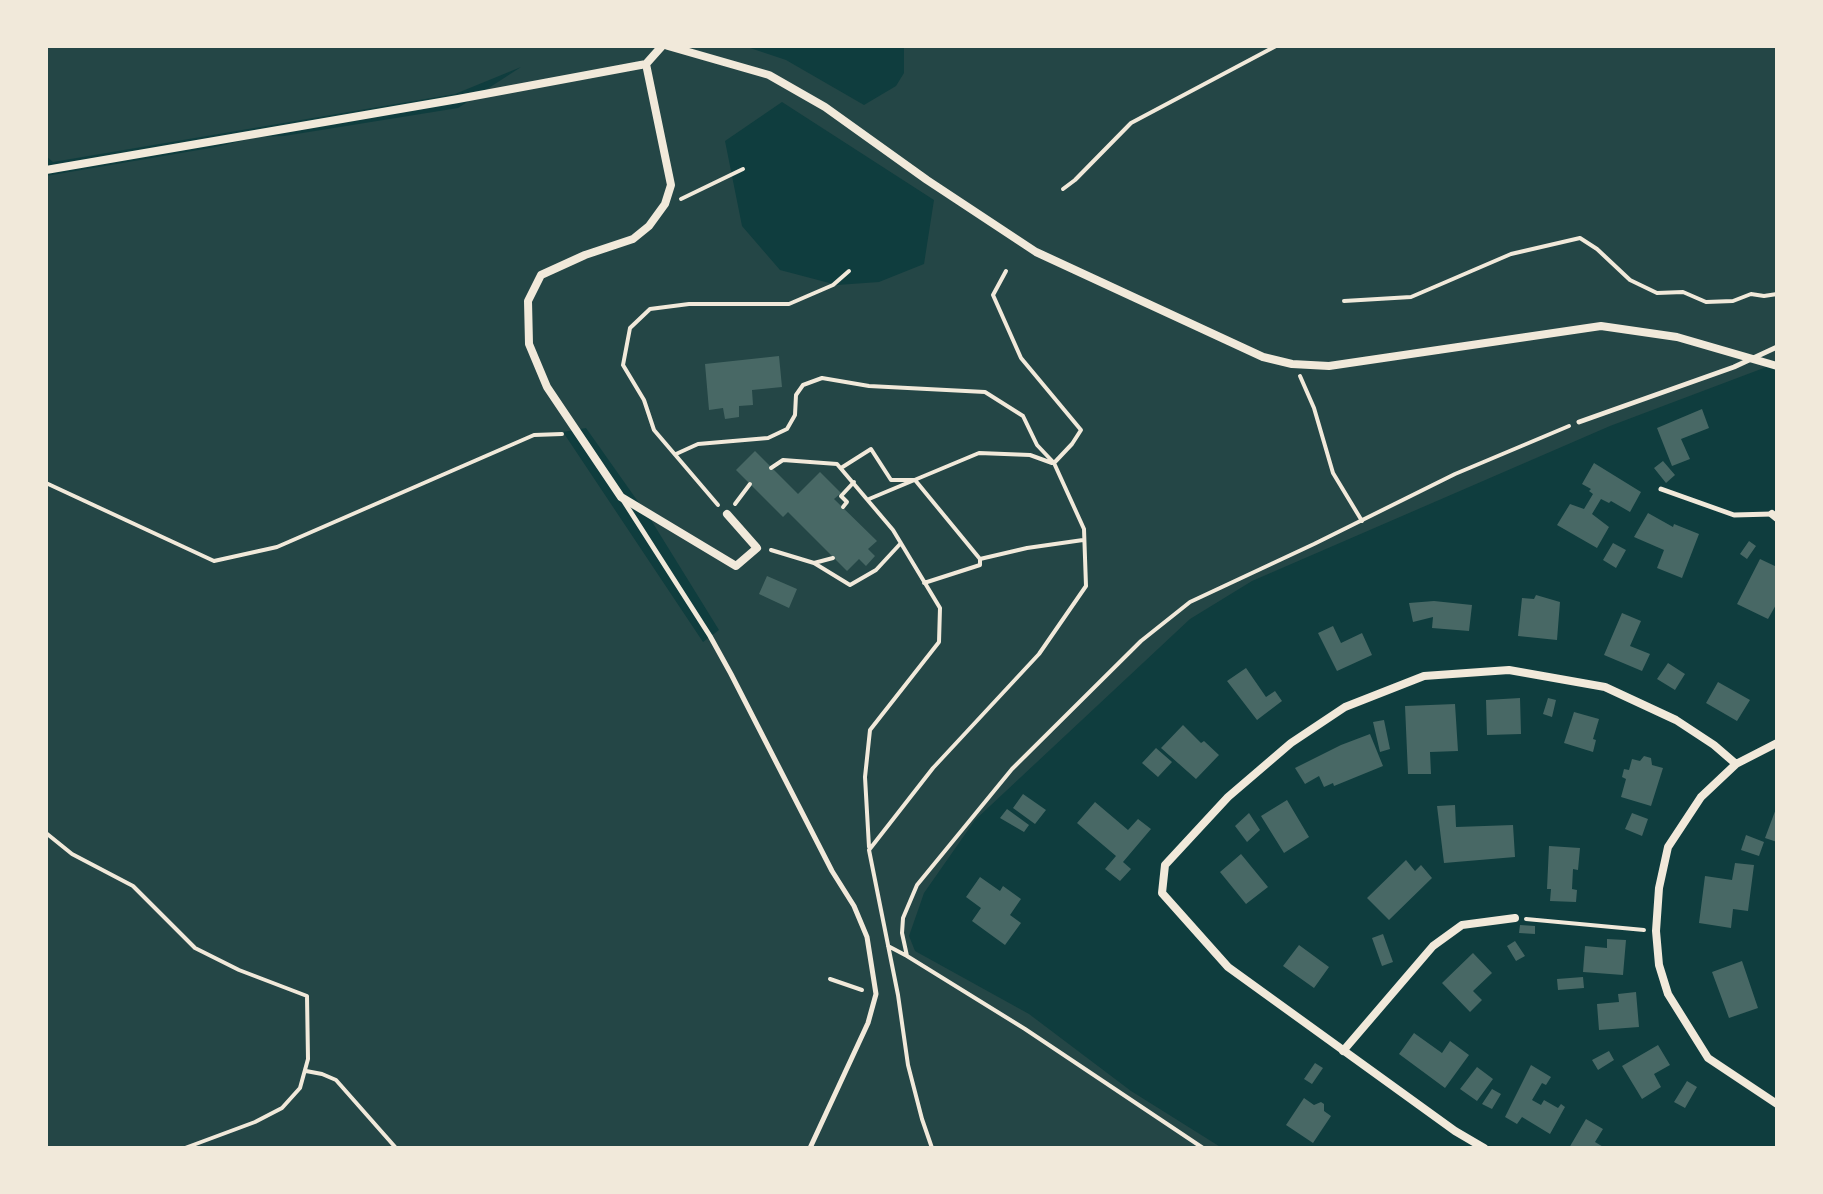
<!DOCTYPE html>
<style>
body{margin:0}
#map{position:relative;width:1823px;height:1194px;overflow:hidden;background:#0f3d3e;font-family:Raleway,sans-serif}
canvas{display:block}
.frame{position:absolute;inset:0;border:48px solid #f1e9da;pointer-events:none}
</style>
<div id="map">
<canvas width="1823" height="1194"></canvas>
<div class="frame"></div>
</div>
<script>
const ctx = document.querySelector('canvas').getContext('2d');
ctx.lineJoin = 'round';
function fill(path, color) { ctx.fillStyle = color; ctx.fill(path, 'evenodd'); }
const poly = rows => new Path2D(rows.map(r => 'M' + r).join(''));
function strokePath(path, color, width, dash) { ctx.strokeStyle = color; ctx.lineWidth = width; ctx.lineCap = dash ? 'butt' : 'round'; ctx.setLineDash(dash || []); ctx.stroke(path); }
fill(poly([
 [46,46,744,46,786,60,864,105,896,86,904,73,904,46,1777,46,1777,363,1610,426,1252,581,1190,619,975,820,924,893,909,936,915,951,1029,1014,1131,1091,1222,1148,46,1148,46,176,216,147,257,137,284,136,458,108,521,67,455,94,53,162,46,156],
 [782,102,934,200,924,264,879,282,837,285,780,270,742,226,725,141],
 [586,428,651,520,719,630,703,642,563,432]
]), '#244646');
fill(poly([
 [779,356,782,387,752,390,753,405,739,406,739,417,725,419,723,408,709,410,705,364],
 [1702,409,1709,428,1681,439,1690,459,1672,466,1657,428],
 [755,451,798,494,820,472,841,493,834,499,877,541,868,549,875,556,866,566,859,559,847,571,788,512,783,517,736,470],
 [1663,461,1675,475,1666,483,1654,468],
 [1594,463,1641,492,1630,512,1611,501,1609,503,1601,499,1592,514,1609,527,1597,548,1557,525,1570,504,1584,509,1593,494,1589,491,1591,489,1582,484],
 [1648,513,1673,527,1674,524,1699,534,1682,578,1657,568,1664,550,1634,537],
 [1749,541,1756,546,1747,559,1740,554],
 [1613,543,1626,550,1616,568,1603,560],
 [1760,559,1777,567,1777,603,1768,619,1737,604],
 [767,576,797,589,789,608,759,594],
 [1536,595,1560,602,1557,640,1518,636,1522,598,1534,599],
 [1434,601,1472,605,1469,631,1432,628,1433,617,1413,622,1409,603],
 [1622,613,1641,621,1630,646,1650,654,1642,671,1604,655],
 [1333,626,1341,643,1362,633,1372,655,1337,671,1318,633],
 [1668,663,1685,674,1675,690,1657,679],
 [1246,668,1266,697,1275,691,1282,701,1257,720,1227,681],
 [1718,682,1750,700,1737,721,1706,703],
 [1520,698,1521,734,1487,735,1486,700],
 [1548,698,1556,700,1552,717,1543,714],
 [1455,704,1458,751,1430,752,1431,774,1408,774,1405,706],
 [1574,712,1599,719,1593,739,1596,740,1593,752,1564,743],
 [1384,720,1390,749,1380,752,1373,722],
 [1183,725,1201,743,1204,741,1219,755,1196,779,1161,748],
 [1370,734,1383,766,1334,786,1333,783,1324,787,1319,776,1305,784,1295,768,1341,745],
 [1156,748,1172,762,1158,777,1142,763],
 [1644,756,1651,758,1652,765,1663,768,1651,806,1621,797,1626,779,1622,777,1624,769,1629,770,1632,759,1640,761],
 [1023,794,1046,810,1035,824,1013,808],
 [1287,800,1309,837,1284,853,1261,816],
 [1095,802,1128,830,1138,819,1151,829,1123,862,1131,869,1120,881,1105,869,1116,856,1077,823],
 [1455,805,1456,827,1513,825,1515,857,1444,863,1437,806],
 [1777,806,1777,842,1765,838],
 [1007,809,1029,825,1024,832,1000,818],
 [1249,813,1260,830,1247,842,1235,826],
 [1632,813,1648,819,1642,836,1625,829],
 [1746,835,1764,842,1759,856,1741,850],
 [1549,846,1580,848,1578,870,1573,869,1572,889,1577,890,1576,902,1550,901,1551,889,1547,889],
 [1241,854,1268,887,1246,904,1220,872],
 [1406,860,1415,871,1421,865,1432,878,1389,920,1367,898],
 [1735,863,1754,865,1748,911,1733,909,1731,928,1699,923,1705,876,1732,880],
 [980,877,1000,891,1003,886,1021,899,1010,915,1021,923,1005,945,972,921,981,908,966,897],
 [1520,925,1535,926,1535,934,1519,933],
 [1383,934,1393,962,1382,966,1372,938],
 [1607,939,1626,940,1623,975,1583,972,1585,946,1607,948],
 [1515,941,1525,956,1516,961,1507,946],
 [1299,945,1329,967,1314,988,1283,966],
 [1473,953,1492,973,1473,991,1482,1000,1470,1012,1442,983],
 [1742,961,1758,1008,1729,1018,1712,972],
 [1583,977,1584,988,1558,990,1557,979],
 [1636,992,1639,1027,1599,1030,1597,1004,1619,1002,1618,994],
 [1414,1033,1442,1053,1450,1041,1469,1055,1445,1088,1399,1054],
 [1658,1045,1670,1065,1654,1074,1661,1087,1642,1099,1622,1066],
 [1609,1051,1614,1060,1598,1070,1592,1060],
 [1315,1063,1323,1068,1312,1084,1304,1079],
 [1531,1065,1551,1077,1546,1085,1542,1083,1532,1100,1541,1105,1544,1100,1558,1108,1561,1104,1565,1107,1550,1134,1522,1117,1517,1124,1505,1117],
 [1477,1067,1493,1079,1477,1101,1460,1089],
 [1687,1081,1697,1087,1685,1108,1674,1102],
 [1492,1089,1501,1094,1492,1109,1482,1104],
 [1304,1098,1314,1105,1321,1102,1324,1104,1324,1111,1331,1116,1313,1143,1286,1125],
 [1586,1119,1603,1129,1595,1142,1605,1148,1569,1148]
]), '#486865');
strokePath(poly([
 [1063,189,1075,180,1131,123,1276,46],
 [681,199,743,169],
 [1006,271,993,295,1021,358,1081,430,1072,444,1054,463],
 [1344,301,1411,297,1511,254,1580,238,1597,249,1630,280,1657,293,1683,292,1706,302,1733,301,1751,294,1764,296,1777,294],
 [1300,376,1314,408,1333,473,1362,521],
 [676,454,698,444,768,438,787,429,795,415,796,395,803,385,822,378,869,386,985,392,1023,416,1037,445,1054,463,1084,529,1086,586,1039,654,933,768,869,850,898,995,908,1065,922,1119,932,1148],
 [771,468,783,460,837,464,893,530,940,608,939,642,870,730,865,777,869,847],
 [841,468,871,449,891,480,915,480,980,559,980,565,924,583],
 [46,483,214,561,277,547,534,435,562,434],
 [869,499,979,453,1030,455,1052,463],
 [735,504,750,484],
 [718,505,654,430,644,400,623,365,630,328,650,309,689,304,789,304,833,285,849,271],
 [843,507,847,502,841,496,854,482],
 [771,550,814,563,833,558],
 [980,559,1027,548,1083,540],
 [814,563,850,585,876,570,901,543],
 [46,833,72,854,133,886,195,948,239,970,307,996,308,1059,300,1088,282,1108,255,1122,185,1148],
 [1526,919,1644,930],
 [888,946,907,956],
 [830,979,862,990],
 [306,1071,322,1074,336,1080,396,1148],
 [1203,1148,1025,1029,907,956,902,933,903,918,917,885,1012,769,1141,641,1190,602,1314,544,1455,474,1569,426]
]), '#f1e9da', 4);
strokePath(poly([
 [1579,422,1734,367,1777,347],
 [1661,489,1734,515,1772,514],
 [623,500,710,636,731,674,832,871,854,906,867,937,876,994,868,1023,810,1148]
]), '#f1e9da', 5);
strokePath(poly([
 [668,46,769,75,825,107,927,180,1036,252,1263,357,1292,364,1329,366,1601,326,1677,337,1777,366],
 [646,64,671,185,665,204,649,226,633,239,585,255,541,275,528,301,529,344,547,387,621,497,736,566,757,548,727,514],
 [46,170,458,99,646,64,662,46],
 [1772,514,1777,518],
 [1777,743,1736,764,1701,797,1668,847,1659,888,1656,931,1659,965,1668,994,1708,1058,1777,1104],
 [1343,1051,1433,946,1462,925,1515,918],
 [1484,1148,1455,1131,1228,967,1162,893,1165,865,1228,797,1291,743,1345,707,1424,676,1509,670,1605,687,1676,720,1714,745,1736,764]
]), '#f1e9da', 8);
</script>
